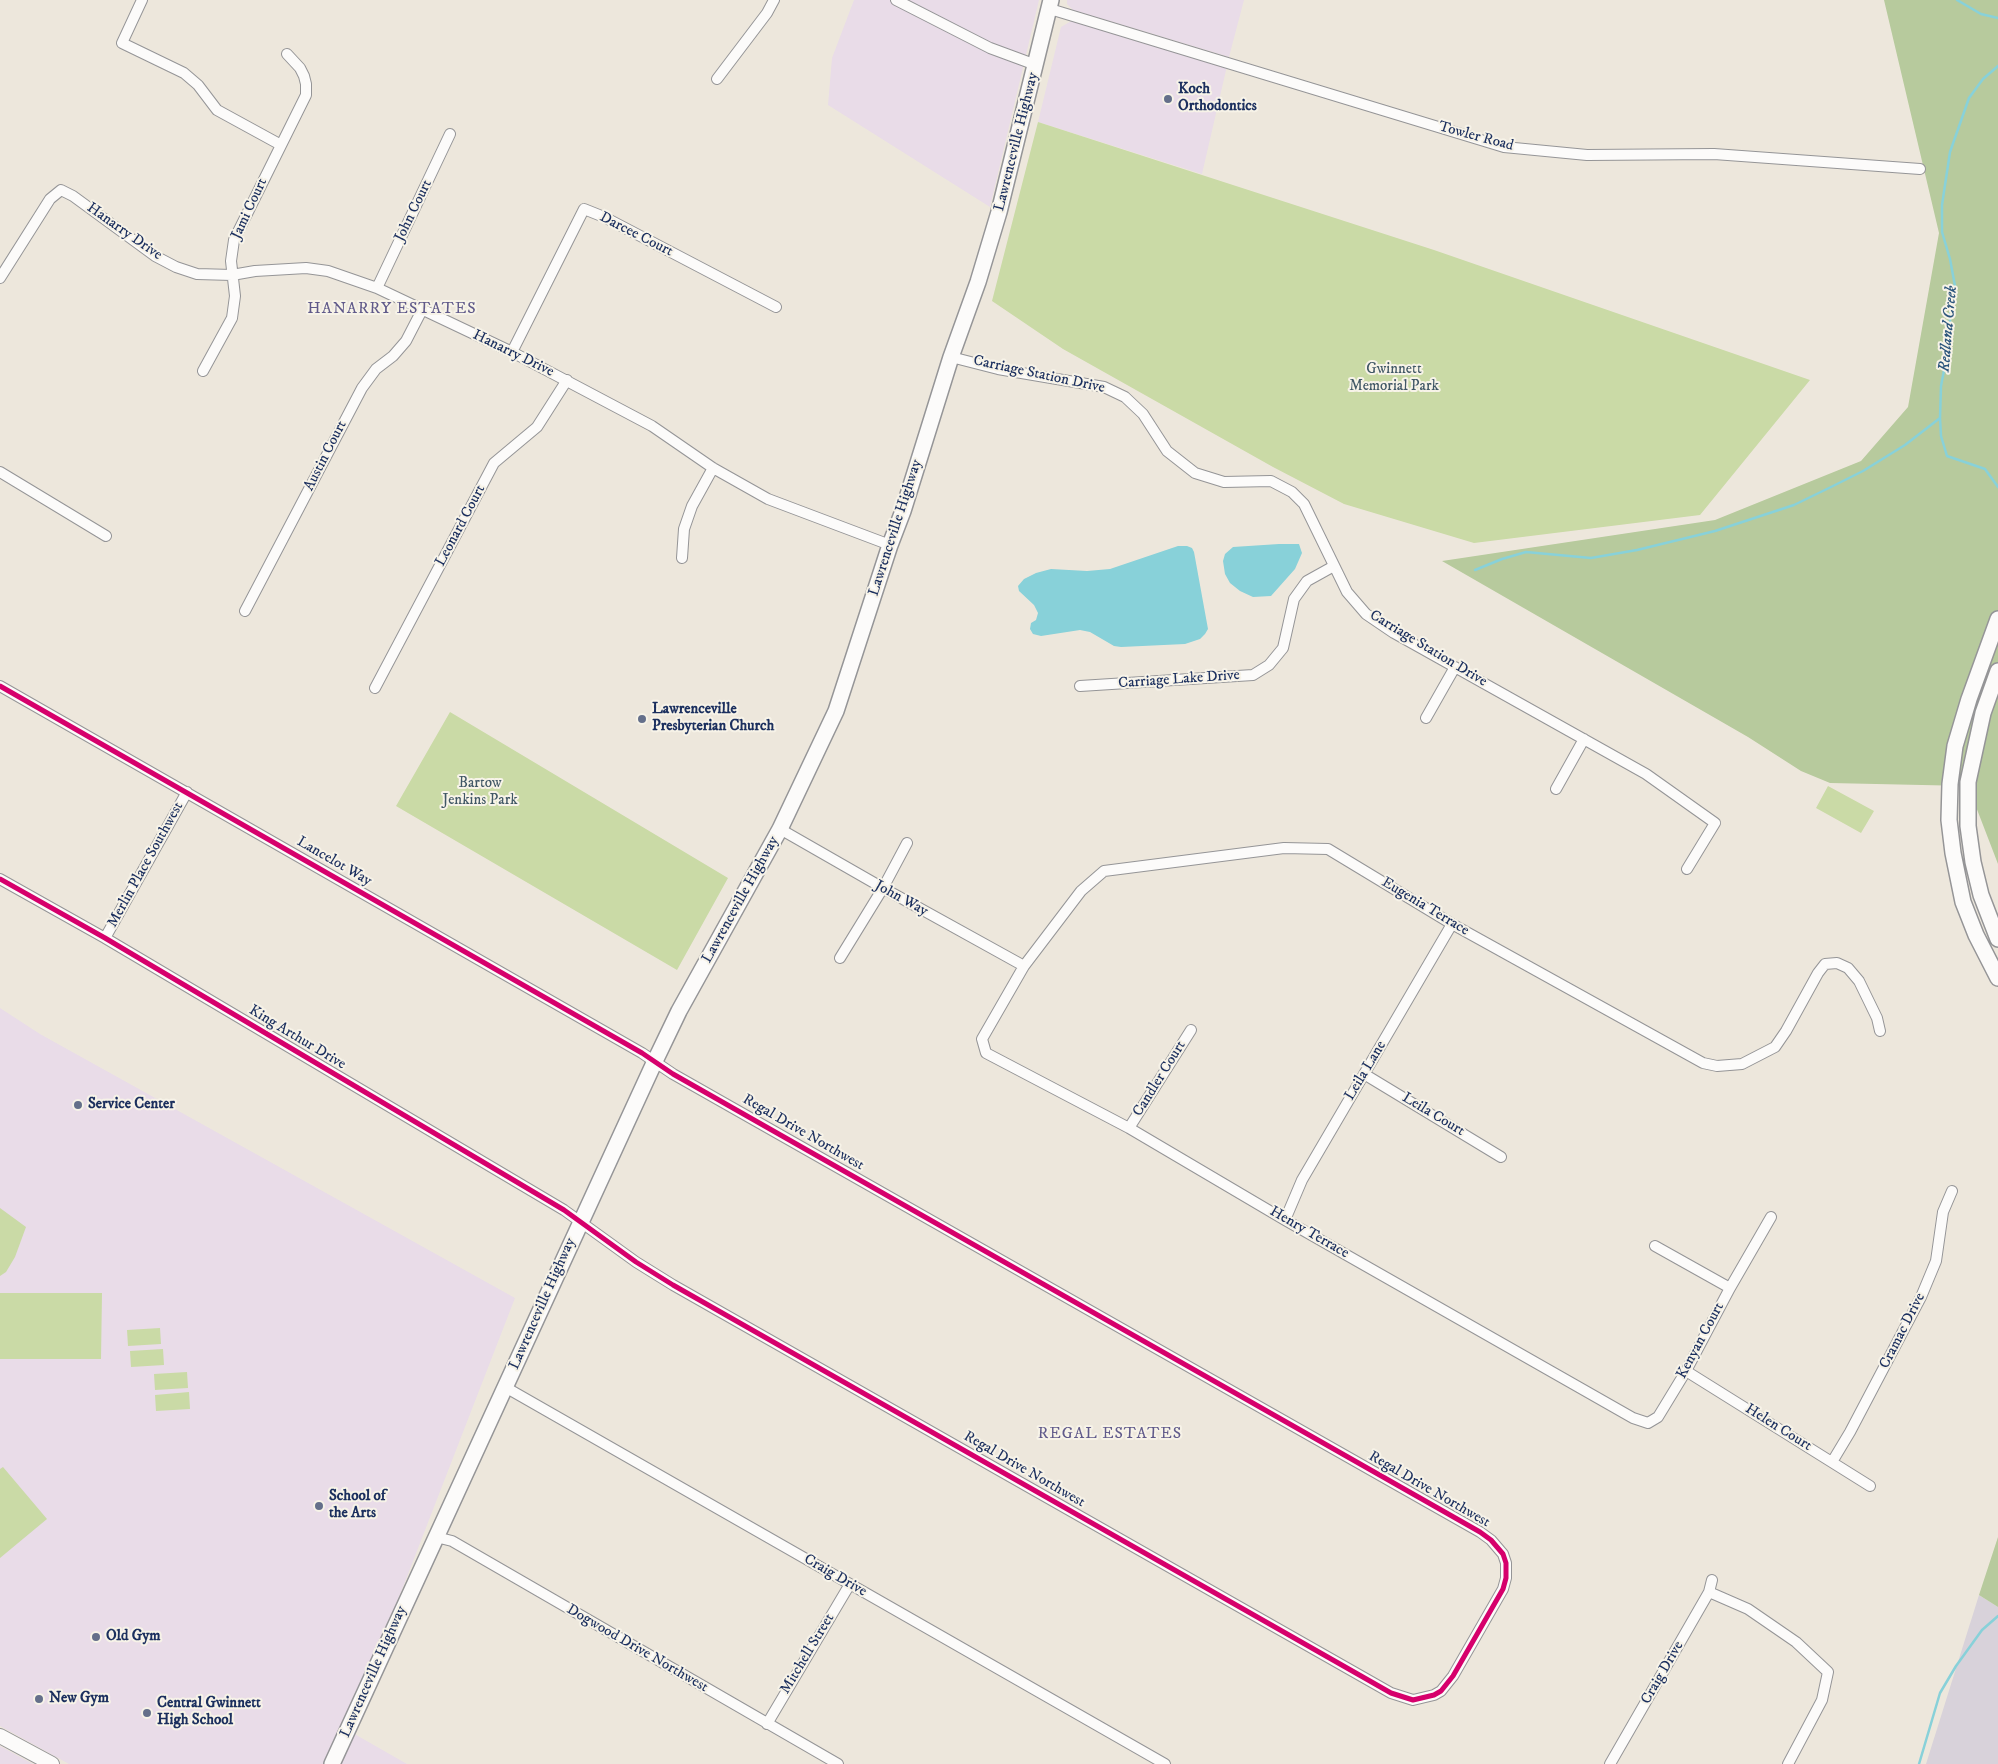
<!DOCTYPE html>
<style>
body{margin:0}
canvas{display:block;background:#ede7dc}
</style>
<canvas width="1998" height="1764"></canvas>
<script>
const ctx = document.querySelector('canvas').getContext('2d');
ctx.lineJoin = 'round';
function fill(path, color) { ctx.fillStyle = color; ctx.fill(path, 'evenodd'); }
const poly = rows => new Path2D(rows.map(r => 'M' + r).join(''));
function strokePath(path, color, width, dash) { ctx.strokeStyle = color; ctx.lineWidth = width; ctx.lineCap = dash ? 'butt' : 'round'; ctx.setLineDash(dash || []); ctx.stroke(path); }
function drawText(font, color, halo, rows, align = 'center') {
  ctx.font = font + ' "IM FELL DW Pica",serif'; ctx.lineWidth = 4; ctx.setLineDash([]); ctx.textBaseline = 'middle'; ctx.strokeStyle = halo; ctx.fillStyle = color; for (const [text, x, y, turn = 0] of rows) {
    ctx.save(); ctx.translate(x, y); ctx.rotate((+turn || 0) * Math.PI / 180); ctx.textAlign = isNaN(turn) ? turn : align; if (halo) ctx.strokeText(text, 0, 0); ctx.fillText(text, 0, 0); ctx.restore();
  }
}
fill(poly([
 [854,0,1039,0,990,207,828,105,832,58],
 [1067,0,1244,0,1229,57,1073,10,1067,4],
 [1073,20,1227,66,1202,174,1038,122,1061,27],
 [0,1008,40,1034,515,1298,403,1587,344,1728,407,1764,69,1764,0,1726],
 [0,1746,33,1764,0,1764]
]), '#e9dce8');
fill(poly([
 [1979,1595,1998,1607,1998,1764,1926,1764]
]), '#d8d2da');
fill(poly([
 [1038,122,1434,250,1810,380,1700,515,1474,543,1344,504,1273,467,1063,349,992,301],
 [450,712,728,878,677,970,396,806],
 [1828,786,1874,811,1861,833,1816,808],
 [0,1208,26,1227,15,1257,6,1272,0,1276],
 [0,1293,102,1293,101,1359,0,1359],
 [160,1328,161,1344,128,1346,127,1330],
 [163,1349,164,1365,131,1367,130,1351],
 [187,1372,188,1388,155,1390,154,1374],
 [189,1392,190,1409,156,1411,155,1395],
 [3,1467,47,1519,0,1558,0,1469]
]), '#cadaa6');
fill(poly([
 [1884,0,1998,0,1998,864,1968,786,1830,783,1801,771,1748,737,1442,561,1715,520,1861,461,1908,407,1939,233],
 [1998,1537,1998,1607,1979,1595]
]), '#b7ca9d');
fill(poly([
 [1279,544,1299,544,1302,553,1295,569,1271,596,1253,597,1240,591,1230,583,1225,574,1223,561,1225,554,1233,547],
 [1178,546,1187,546,1192,548,1194,552,1208,629,1205,634,1200,639,1185,644,1121,647,1114,646,1090,632,1080,630,1041,636,1033,634,1030,629,1031,623,1036,620,1038,613,1034,605,1019,591,1018,586,1024,579,1036,573,1051,569,1087,571,1110,569]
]), '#88d1d9');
strokePath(poly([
 [1957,0,1981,14,1998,18],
 [1998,66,1983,79,1969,98,1950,152,1942,205,1942,232,1950,259,1955,286,1950,314,1950,339,1941,386,1940,418,1941,436,1947,456,1985,469,1998,487],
 [1475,570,1502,559,1526,552,1591,558,1637,550,1715,531,1794,505,1831,487,1863,471,1905,445,1940,418],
 [1919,1764,1940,1693,1956,1666,1982,1630,1998,1616]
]), '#88d1d9', 2.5);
const street = poly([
 [142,0,122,43,184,73,198,85,217,110,281,145],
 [896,0,990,48,1036,65],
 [1050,9,1504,147,1587,155,1714,154,1920,169],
 [717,79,767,13,774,0],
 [0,278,50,199,61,190,73,196,155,256,176,267,197,274,232,275,255,271,306,268,328,271,377,288,512,352,652,426,713,468,768,499,890,545],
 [377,288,450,134],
 [512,352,584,209,604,217,776,307],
 [951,357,998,369,1104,387,1125,397,1143,414,1167,451,1195,473,1224,482,1271,481,1292,492,1304,504,1347,592,1366,614,1394,633,1646,774,1715,823,1687,869],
 [203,371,232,318,235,296,231,261,234,240,306,95,306,84,304,76,300,68,287,54],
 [0,472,106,536],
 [682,558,684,529,692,506,713,468],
 [245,611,362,388,376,369,393,356,406,341,422,310],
 [0,686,642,1053,673,1074,1480,1532,1491,1540,1503,1554,1506,1563,1506,1578,1503,1589,1453,1676,1441,1691,1434,1695,1413,1700,1391,1693,673,1285,636,1262,564,1210,105,938,0,879],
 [1080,686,1253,675,1269,665,1283,648,1294,599,1307,581,1334,566],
 [375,688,494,463,537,427,567,380],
 [1426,718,1455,667],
 [1556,789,1584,739],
 [780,829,883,888,1024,966],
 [105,938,187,792],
 [840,958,883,888,907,843],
 [1364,1074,1501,1157],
 [1129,1128,1191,1030],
 [1771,1217,1730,1288,1686,1371,1658,1417,1648,1423,1633,1418,1285,1220,1129,1128,986,1053,982,1039,1024,966,1081,891,1104,871,1284,848,1328,849,1452,924,1703,1063,1717,1066,1742,1064,1775,1047,1786,1031,1818,973,1825,964,1837,963,1848,968,1859,981,1877,1018,1880,1031],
 [1285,1220,1302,1180,1452,924],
 [1655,1246,1730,1288],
 [1686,1371,1870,1486],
 [505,1387,1165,1764],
 [1832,1462,1850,1432,1921,1297,1936,1261,1943,1212,1952,1191],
 [436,1537,452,1541,838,1764],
 [1709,1592,1748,1609,1796,1642,1828,1672,1822,1700,1788,1764],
 [767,1724,850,1584],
 [1610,1764,1709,1592,1712,1580]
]);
const secondary = poly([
 [0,1736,52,1764]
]);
const primary = poly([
 [1998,619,1969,699,1955,746,1950,784,1949,820,1953,853,1963,902,1976,935,1998,978],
 [1998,671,1983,713,1968,782,1968,826,1973,862,1981,895,1998,939],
 [332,1764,655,1061,679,1011,780,829,836,711,890,545,903,511,951,357,978,282,999,212,1051,0]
]);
strokePath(street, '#959597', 12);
strokePath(secondary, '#959597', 16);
strokePath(primary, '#959597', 18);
strokePath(street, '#fcfbfa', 10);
strokePath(secondary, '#fcfbfa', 14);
strokePath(primary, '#fcfbfa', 15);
strokePath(poly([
 [0,686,642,1053,673,1074,1480,1532,1491,1540,1503,1554,1506,1563,1506,1578,1503,1589,1453,1676,1441,1691,1434,1695,1413,1700,1391,1693,673,1285,636,1262,564,1210,105,938,0,879]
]), '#d6006c', 5);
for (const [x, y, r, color] of [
 [1168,99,5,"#646f8a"],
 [642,719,5,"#646f8a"],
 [78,1105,5,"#646f8a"],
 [319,1506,5,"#646f8a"],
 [96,1637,5,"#646f8a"],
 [39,1699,5,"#646f8a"],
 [147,1713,5,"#646f8a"]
]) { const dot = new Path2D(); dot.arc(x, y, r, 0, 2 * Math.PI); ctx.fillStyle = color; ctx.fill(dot); strokePath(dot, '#f7f3e8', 2); }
drawText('bold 15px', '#1b2f5e', '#f7f3e8', [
 ["Koch",1178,90],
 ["Orthodontics",1178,107],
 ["Lawrenceville",652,710],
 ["Presbyterian Church",652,727],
 ["Service Center",88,1105],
 ["School of",329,1497],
 ["the Arts",329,1514],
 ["Old Gym",106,1637],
 ["New Gym",49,1699],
 ["Central Gwinnett",157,1704],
 ["High School",157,1721]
], 'left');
drawText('15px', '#1b2f5e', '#f7f3e8', [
 ["Towler Road",1476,137,15],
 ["Lawrenceville Highway",1017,142,-76],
 ["Jami Court",250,209,-65],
 ["John Court",414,211,-64],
 ["Hanarry Drive",124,232,35],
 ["Darcee Court",636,235,27],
 ["Hanarry Drive",513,354,26],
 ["Carriage Station Drive",1039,375,12],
 ["Austin Court",326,456,-63],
 ["Leonard Court",461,526,-62],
 ["Lawrenceville Highway",896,528,-72],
 ["Carriage Station Drive",1428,649,31],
 ["Carriage Lake Drive",1179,680,-4],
 ["Lancelot Way",334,862,30],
 ["Merlin Place Southwest",146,865,-61],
 ["John Way",901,899,29],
 ["Lawrenceville Highway",741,900,-61],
 ["Eugenia Terrace",1425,907,31],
 ["King Arthur Drive",297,1038,31],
 ["Leila Lane",1366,1071,-59],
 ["Candler Court",1160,1079,-58],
 ["Leila Court",1433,1115,31],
 ["Regal Drive Northwest",803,1133,30],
 ["Henry Terrace",1309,1233,30],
 ["Lawrenceville Highway",543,1304,-66],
 ["Cramac Drive",1903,1331,-63],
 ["Kenyan Court",1701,1341,-62],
 ["Helen Court",1778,1428,32],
 ["Regal Drive Northwest",1024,1470,30],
 ["Regal Drive Northwest",1429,1490,30],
 ["Craig Drive",835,1576,30],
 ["Dogwood Drive Northwest",637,1649,30],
 ["Mitchell Street",808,1654,-59],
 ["Lawrenceville Highway",374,1672,-66],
 ["Craig Drive",1663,1673,-60]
]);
drawText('15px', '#405765', '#f7f3e8', [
 ["Gwinnett",1394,370],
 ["Memorial Park",1394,387],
 ["Bartow",480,784],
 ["Jenkins Park",480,801]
]);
ctx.letterSpacing = '1px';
drawText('16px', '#605a8a', '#f7f3e8', [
 ["HANARRY ESTATES",392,310],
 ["REGAL ESTATES",1110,1435]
]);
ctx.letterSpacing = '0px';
drawText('italic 16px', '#2c557c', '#f7f3e8', [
 ["Redland Creek",1949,329,-85]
]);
</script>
